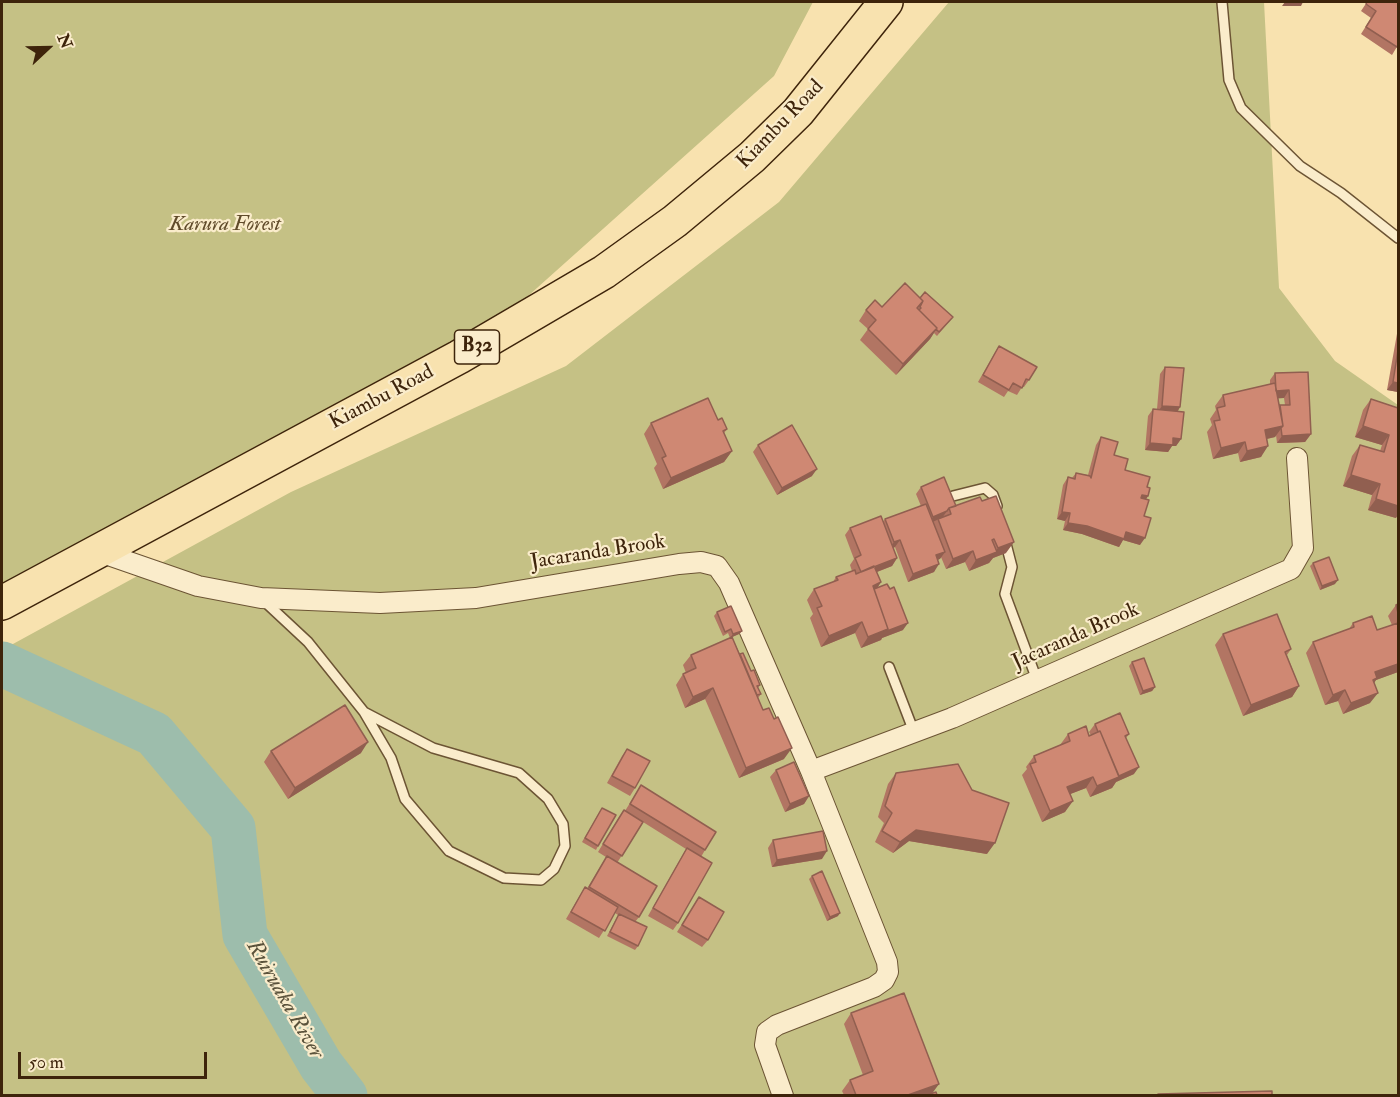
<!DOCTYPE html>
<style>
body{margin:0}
#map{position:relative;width:1400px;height:1097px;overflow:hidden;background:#f8e2af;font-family:"IM FELL Double Pica",serif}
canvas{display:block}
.frame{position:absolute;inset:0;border:3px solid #3e240b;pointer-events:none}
.north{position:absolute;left:18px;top:18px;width:60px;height:60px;-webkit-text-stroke:4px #faeccb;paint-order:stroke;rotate:68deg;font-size:16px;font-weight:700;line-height:24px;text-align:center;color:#3e240b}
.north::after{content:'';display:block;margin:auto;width:21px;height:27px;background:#3e240b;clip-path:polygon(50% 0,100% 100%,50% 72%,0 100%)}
.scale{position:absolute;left:18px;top:1052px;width:189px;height:27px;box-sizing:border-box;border:3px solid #3e240b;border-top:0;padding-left:8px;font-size:18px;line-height:21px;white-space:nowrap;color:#3e240b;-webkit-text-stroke:4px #faeccb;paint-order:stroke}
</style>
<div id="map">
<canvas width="1400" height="1097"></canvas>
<div class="frame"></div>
<div class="north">N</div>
<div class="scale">50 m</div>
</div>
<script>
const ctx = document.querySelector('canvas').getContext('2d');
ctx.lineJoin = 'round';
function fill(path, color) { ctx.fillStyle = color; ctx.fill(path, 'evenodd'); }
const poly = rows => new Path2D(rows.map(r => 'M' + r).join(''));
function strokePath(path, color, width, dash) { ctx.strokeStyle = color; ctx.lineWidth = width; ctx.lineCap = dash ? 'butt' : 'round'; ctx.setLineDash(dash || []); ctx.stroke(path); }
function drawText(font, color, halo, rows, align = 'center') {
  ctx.font = font + ' "IM FELL Double Pica",serif'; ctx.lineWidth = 4.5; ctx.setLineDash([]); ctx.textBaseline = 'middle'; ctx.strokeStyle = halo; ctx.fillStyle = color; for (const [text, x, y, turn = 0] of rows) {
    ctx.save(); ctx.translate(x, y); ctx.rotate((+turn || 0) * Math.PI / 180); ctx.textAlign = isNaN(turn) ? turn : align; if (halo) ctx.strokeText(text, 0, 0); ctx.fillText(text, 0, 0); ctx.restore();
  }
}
fill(poly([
 [2,2,813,2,774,76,471,347,2,597],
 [949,2,1264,2,1279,288,1335,361,1398,405,1398,1095,2,1096,2,650,291,492,566,366,779,202]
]), '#c5c185');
strokePath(poly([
 [2,664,154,734,233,828,245,935,321,1065,345,1096]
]), '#9dbdac', 45);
const lane = poly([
 [1222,2,1229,80,1241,108,1300,166,1341,193,1398,238],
 [953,496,985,488,993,495,997,506],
 [1005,540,1012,567,1005,594,1037,680],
 [263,600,308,642,364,712,433,748,519,773,548,799,563,824,565,846,554,869,541,880,504,878,449,851,405,799,391,758,364,712],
 [889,667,914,732]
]);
const street = poly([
 [97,551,198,586,261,598,380,603,476,598,679,564,701,562,717,566,729,583,811,771,952,718,1291,569,1303,548,1297,458],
 [783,1096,765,1045,767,1032,777,1025,874,987,884,980,888,972,887,962,811,771]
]);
const highway = poly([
 [2,603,459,357,604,272,675,221,752,157,798,112,886,2]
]);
strokePath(lane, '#6c5434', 12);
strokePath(street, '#6c5434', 22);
strokePath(highway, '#3e240b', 36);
strokePath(lane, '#faeccb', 9);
strokePath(street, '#faeccb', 20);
strokePath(highway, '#f8e2af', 33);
fill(poly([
 [1367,2,1398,2,1398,45,1392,55,1361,34,1371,18,1361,11],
 [920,298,953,317,937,336,934,333,930,339,896,375,860,340,868,329,859,321,866,310],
 [1398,328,1398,392,1387,390],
 [999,346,1029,380,1024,387,1022,387,1017,395,1008,391,1004,397,978,382,994,354],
 [1165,367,1180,407,1178,411,1181,439,1176,446,1172,446,1168,452,1145,450,1148,416,1153,409,1157,409,1160,374],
 [1308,372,1311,434,1305,442,1277,443,1276,435,1275,437,1267,439,1261,457,1240,462,1238,453,1213,459,1207,432,1212,425,1210,419,1216,410,1215,406,1223,395,1270,384,1270,380,1275,373],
 [1278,398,1284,398,1285,405,1280,405,1279,407],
 [1371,399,1398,408,1396,518,1368,510,1372,495,1343,486,1352,456,1360,445,1380,451,1382,445,1355,437,1363,410],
 [718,420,727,429,724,433,732,451,724,462,663,489,654,468,657,464,644,434,651,423],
 [1101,437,1125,470,1147,487,1148,496,1146,499,1140,545,1123,540,1119,547,1082,534,1063,530,1065,521,1057,519,1063,485,1068,477,1072,478,1076,473,1088,475,1096,445],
 [758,445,812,476,777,495,753,452],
 [921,487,956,506,980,497,1006,553,993,558,989,563,969,571,965,562,946,569,941,557,938,560,934,572,908,582,895,547,893,548,897,558,892,566,877,572,881,582,877,588,903,630,882,638,881,640,861,648,855,633,821,647,810,618,813,614,807,600,814,589,833,582,836,577,852,571,850,565,854,559,845,535,850,528,883,522,885,519,921,506,916,494],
 [1313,563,1335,584,1320,590,1310,566],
 [1398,604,1398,672,1376,680,1374,683,1370,703,1343,714,1338,701,1325,705,1306,653,1313,642,1349,629,1353,623,1377,630,1392,625,1388,616,1396,605],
 [717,612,742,631,739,634,732,637,740,654,760,685,758,688,761,694,758,698,784,759,739,778,705,699,685,708,676,685,683,674,686,673,683,665,691,655,730,638,728,633,723,636,714,616],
 [1223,634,1291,649,1287,655,1299,686,1292,697,1243,716,1215,645],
 [1132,662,1155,687,1152,691,1140,695,1129,666],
 [1095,724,1129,734,1126,738,1134,774,1116,782,1112,788,1090,797,1086,788,1070,794,1065,812,1042,822,1022,775,1027,769,1026,767,1034,756,1060,745,1068,734,1091,735,1089,732],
 [627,749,635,788,630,796,607,783,622,756],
 [271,751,361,753,288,799,264,762],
 [776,770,809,796,804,804,785,812,770,777],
 [896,773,987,854,909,841,893,853,875,842,884,823,878,817,888,784],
 [641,785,705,850,701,857,678,923,673,930,648,916,686,849,643,822,617,863,639,917,635,922,638,946,635,950,607,936,618,915,615,913,599,938,566,919,580,895,585,887,587,889,606,857,598,852,619,817,624,810,625,811],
 [600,811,598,846,596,850,582,842],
 [773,840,822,859,772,867,768,848],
 [812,876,838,916,827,921,809,879],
 [699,897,708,940,702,947,677,932],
 [851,1013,931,1094,937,1095,844,1095,842,1091,850,1080,863,1075,844,1024]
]), '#b27563');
fill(poly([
 [1285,2,1303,2,1301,6,1282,6],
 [937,328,930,339,896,375,903,364],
 [1393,382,1398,383,1398,392,1387,390],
 [1289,390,1284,398,1271,399,1276,391],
 [1162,406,1180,407,1175,415,1157,413],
 [1283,426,1275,437,1257,441,1265,430],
 [1363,426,1389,435,1382,445,1355,437],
 [1311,434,1305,442,1277,443,1282,436],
 [1173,438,1181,439,1176,446,1172,446,1168,452,1145,450,1150,443],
 [1245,442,1238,453,1213,459,1221,448],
 [1268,446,1261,457,1240,462,1247,451],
 [732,451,724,462,663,489,671,478],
 [817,469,812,476,777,495,782,488],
 [1351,475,1380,484,1372,495,1343,486],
 [1142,495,1148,496,1143,504,1137,502],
 [1376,499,1398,506,1398,515,1396,518,1368,510],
 [947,511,942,518,938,519,937,520,928,524,933,517],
 [1062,512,1070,513,1065,521,1057,519],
 [1068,523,1126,532,1145,538,1140,545,1123,540,1119,547,1082,534,1063,530],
 [900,540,895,547,888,550,894,542],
 [1014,542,1006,553,993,558,989,563,969,571,976,560,994,553,998,548],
 [973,551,965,562,946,569,953,559],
 [945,552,940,559,931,562,936,555],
 [897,558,892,566,856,580,861,573],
 [939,564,934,572,908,582,913,574],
 [1338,580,1335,584,1320,590,1322,586],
 [881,582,874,593,873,586],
 [862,622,855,633,821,647,829,636],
 [908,623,903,630,882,638,881,640,861,648,868,637,888,629],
 [742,631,739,634,730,638,733,634],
 [1398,664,1398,672,1376,680,1370,689,1375,672],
 [1299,686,1292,697,1243,716,1251,705],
 [1155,687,1152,691,1140,695,1143,691],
 [713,688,705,699,685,708,693,697],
 [1345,690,1338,701,1325,705,1333,695],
 [1378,693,1370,703,1343,714,1351,703],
 [368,742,361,753,288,799,295,788],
 [792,748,784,759,739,778,746,768],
 [1139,767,1134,774,1116,782,1112,788,1090,797,1097,786],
 [1093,777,1086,788,1060,798,1067,787],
 [809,796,804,804,785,812,790,804],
 [1073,801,1065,812,1042,822,1050,811],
 [916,830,995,843,987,854,909,841,893,853,900,842],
 [827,851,822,859,772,867,777,860],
 [840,913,838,916,827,921,830,917],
 [939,1084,931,1095,908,1095]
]), '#915f50');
const building = poly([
 [1367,2,1398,2,1398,45,1397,47,1366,27,1376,11,1366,4,1367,2],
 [905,283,923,301,917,308,937,328,903,364,868,329,876,320,866,310,875,300,882,307,905,283],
 [925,292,953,317,939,332,936,329,937,328,919,310,921,308,920,307,923,301,920,298,925,292],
 [999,346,1037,367,1029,380,1026,379,1022,388,1013,383,1009,390,983,375,999,346],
 [1398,350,1398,383,1393,382,1398,350],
 [1165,367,1184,368,1180,407,1162,406,1165,367],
 [1308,372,1311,434,1282,436,1281,428,1283,426,1280,405,1290,405,1289,390,1276,391,1275,373,1308,372],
 [1275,383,1283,426,1265,430,1268,446,1247,451,1245,442,1221,448,1214,421,1220,420,1217,408,1225,406,1223,395,1275,383],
 [708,398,718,420,722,418,727,429,723,431,732,451,671,478,662,458,666,456,651,423,708,398],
 [1371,399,1398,408,1398,506,1376,499,1380,484,1351,475,1360,445,1384,452,1389,435,1363,426,1371,399],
 [1153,409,1184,412,1181,439,1173,438,1173,445,1150,443,1153,409],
 [792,425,817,469,782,488,758,445,792,425],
 [1101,437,1118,442,1114,455,1128,459,1125,470,1150,477,1147,487,1150,488,1148,496,1142,495,1141,498,1149,500,1144,516,1151,518,1145,538,1126,532,1124,539,1087,526,1068,523,1070,513,1062,512,1068,477,1075,479,1076,473,1090,476,1091,478,1101,437],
 [944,477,956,506,949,508,947,511,933,517,921,487,944,477],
 [996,496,1014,542,998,548,994,539,992,540,997,552,976,560,973,551,953,559,938,519,951,514,949,508,980,497,982,501,996,496],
 [926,504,945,552,936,555,939,564,913,574,900,540,894,542,885,519,926,504],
 [881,516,897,558,861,572,855,558,861,555,850,528,881,516],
 [1329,557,1338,580,1322,586,1313,563,1329,557],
 [874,566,881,582,873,586,888,629,868,637,862,622,829,636,817,608,822,606,814,589,838,580,836,577,855,570,856,574,874,566],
 [887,584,890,589,894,587,908,623,887,631,888,629,874,589,887,584],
 [1398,604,1398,613,1396,605,1398,604],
 [731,606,742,631,733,634,731,629,725,632,717,612,731,606],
 [1277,614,1291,649,1285,652,1299,686,1251,705,1223,634,1277,614],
 [1372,616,1377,630,1398,623,1398,664,1375,672,1377,678,1373,680,1378,693,1351,703,1345,690,1333,695,1313,642,1354,627,1353,623,1372,616],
 [732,637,763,710,769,708,774,719,778,717,792,748,746,768,713,688,693,697,683,674,696,668,691,655,732,637],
 [743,653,751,671,754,670,760,685,757,686,761,694,757,695,740,654,743,653],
 [1144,658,1155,687,1143,691,1132,662,1144,658],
 [345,705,368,742,295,788,271,751,345,705],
 [1120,713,1129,734,1125,736,1139,767,1119,776,1100,731,1098,732,1095,724,1120,713],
 [1086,726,1089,736,1100,731,1119,777,1097,786,1093,777,1067,787,1073,801,1050,811,1030,764,1036,762,1034,756,1070,741,1068,734,1086,726],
 [627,749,650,761,635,788,612,776,627,749],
 [794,762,809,796,790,804,776,770,794,762],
 [958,764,972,790,1009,803,995,843,916,830,900,842,882,831,892,813,885,806,896,773,958,764],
 [641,785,716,832,705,850,630,804,641,785],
 [602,808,616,815,598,846,585,838,602,808],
 [624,810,643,822,622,856,603,844,624,810],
 [823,831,827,851,777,860,773,840,823,831],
 [687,848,712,863,678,923,653,908,687,848],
 [607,856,657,886,639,917,589,887,607,856],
 [822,871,840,913,830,917,812,876,822,871],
 [585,887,618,907,605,931,571,912,585,887],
 [699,897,724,912,708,940,682,925,699,897],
 [619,914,647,927,638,946,610,932,619,914],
 [904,993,939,1084,908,1095,856,1095,850,1080,873,1071,851,1013,904,993],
 [1272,1091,1272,1095,1158,1095,1158,1094,1272,1091],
 [936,1092,937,1095,927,1095,936,1092]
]);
fill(building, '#cf8873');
strokePath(building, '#915f50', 1.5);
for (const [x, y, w] of [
 [477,347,45]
]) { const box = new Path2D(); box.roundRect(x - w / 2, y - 17, w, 34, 4.5); ctx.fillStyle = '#faeccb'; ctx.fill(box); strokePath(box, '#3e240b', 1.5); }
drawText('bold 20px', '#3e240b', null, [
 ["B32",477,347]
]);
drawText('21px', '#3e240b', '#faeccb', [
 ["Kiambu Road",781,125,-46],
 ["Kiambu Road",382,398,-28],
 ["Jacaranda Brook",598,553,-9],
 ["Jacaranda Brook",1076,637,-24]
]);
drawText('italic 21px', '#604b2a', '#faeccb', [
 ["Karura Forest",225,225]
]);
drawText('italic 22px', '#5a523b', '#faeccb', [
 ["Ruiruaka River",284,1000,60]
]);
</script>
